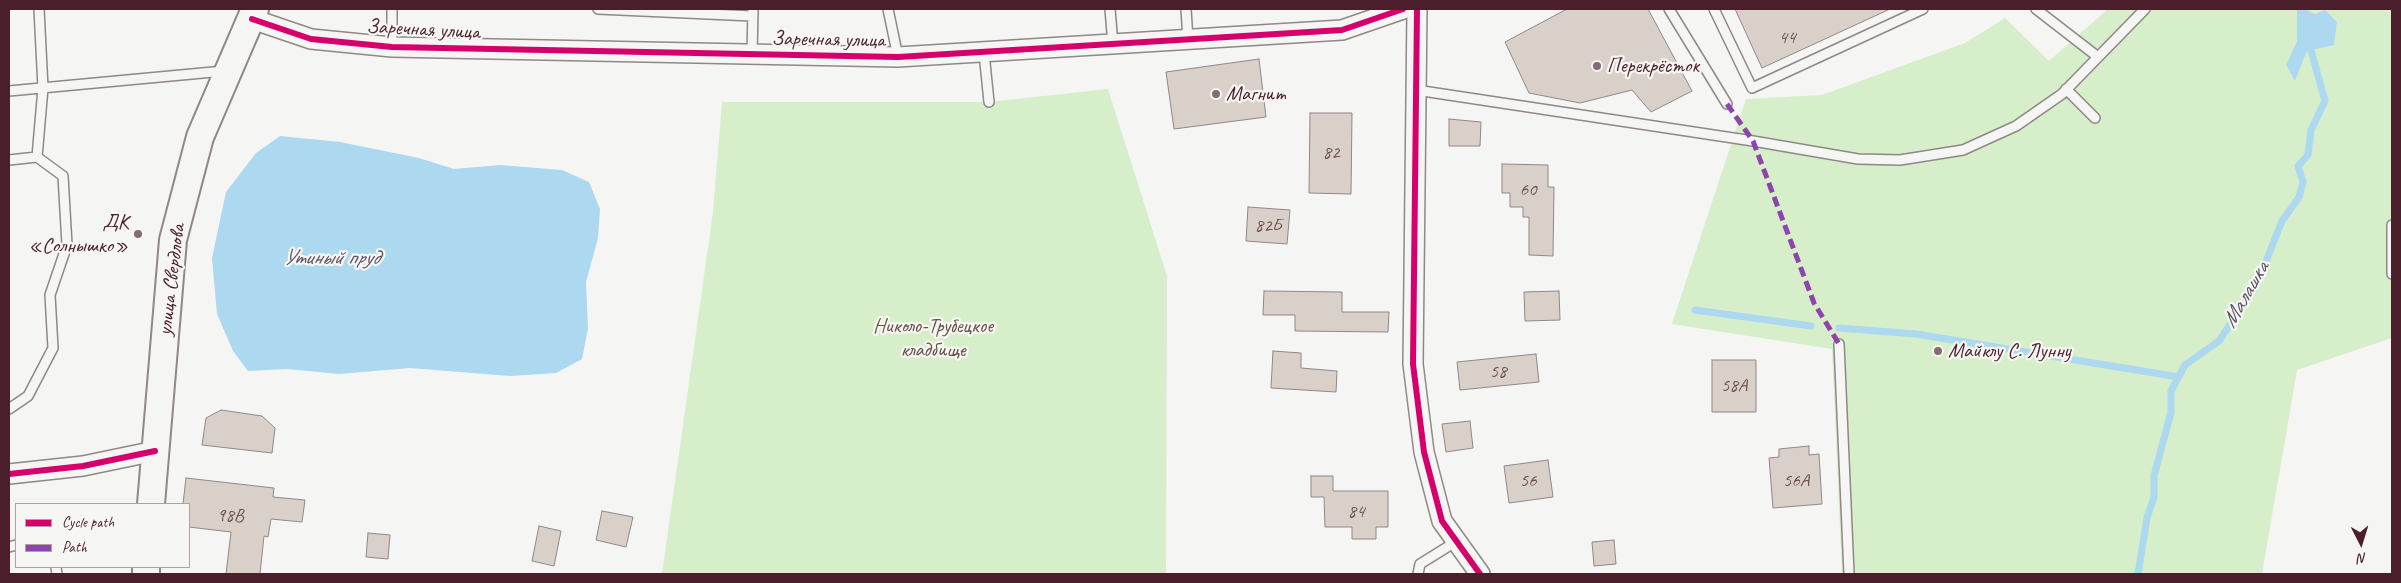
<!DOCTYPE html>
<meta charset="utf-8">
<style>
body{margin:0}
#map{position:relative;width:2401px;height:583px;overflow:hidden;background:#f5f5f3;font-family:Caveat,sans-serif}
canvas{display:block}
.frame{position:absolute;inset:0;border:10px solid #4a1f2b;pointer-events:none}
.legend{position:absolute;left:15px;top:503px;width:175px;height:65px;box-sizing:border-box;background:#f6f6f2;border:1px solid #b1a0a2;margin:0;padding:6px 9px;list-style:none;font-size:15px;color:#4a1f2b}
.legend li{display:flex;align-items:center;gap:10px;height:25px}
.legend b{width:25px;border:1px solid #b1a0a2}
.north{position:absolute;left:2336px;top:518px;width:50px;height:50px;-webkit-text-stroke:4px #f6f6f2;paint-order:stroke;rotate:175deg;font-size:14px;font-weight:700;line-height:20px;text-align:center;color:#4a1f2b}
.north::after{content:'';display:block;margin:auto;width:18px;height:22px;background:#4a1f2b;clip-path:polygon(50% 0,100% 100%,50% 72%,0 100%)}
</style>
<div id="map">
<canvas width="2401" height="583"></canvas>
<div class="frame"></div>
<ul class="legend">
<li><b style="height:6px;background:#d6006c"></b>Cycle path</li>
<li><b style="height:6px;background:#8e44ad"></b>Path</li>
</ul>
<div class="north">N</div>
</div>
<script>
const ctx = document.querySelector('canvas').getContext('2d');
ctx.lineJoin = 'round';
function fill(path, color) { ctx.fillStyle = color; ctx.fill(path, 'evenodd'); }
const poly = rows => new Path2D(rows.map(r => 'M' + r).join(''));
function strokePath(path, color, width, dash) { ctx.strokeStyle = color; ctx.lineWidth = width; ctx.lineCap = dash ? 'butt' : 'round'; ctx.setLineDash(dash || []); ctx.stroke(path); }
function drawText(font, color, halo, rows, align = 'center') {
  ctx.font = font + ' Caveat,sans-serif'; ctx.lineWidth = 4.5; ctx.setLineDash([]); ctx.textBaseline = 'middle'; ctx.strokeStyle = halo; ctx.fillStyle = color; for (const [text, x, y, turn = 0] of rows) {
    ctx.save(); ctx.translate(x, y); ctx.rotate((+turn || 0) * Math.PI / 180); ctx.textAlign = isNaN(turn) ? turn : align; if (halo) ctx.strokeText(text, 0, 0); ctx.fillText(text, 0, 0); ctx.restore();
  }
}
fill(poly([
 [2108,9,2297,9,2297,41,2286,65,2295,81,2307,51,2334,44,2337,22,2309,12,2308,9,2392,9,2392,338,2297,370,2262,574,1842,574,1832,349,1672,324,1746,99,1822,95,1965,43,2005,18,2049,61],
 [1108,89,1167,276,1166,574,662,574,713,212,722,102,989,102]
]), '#d6eec9');
fill(poly([
 [2297,9,2308,9,2309,12,2316,14,2325,10,2337,22,2334,45,2307,51,2295,81,2286,65,2297,41],
 [280,136,340,142,419,158,454,169,500,165,562,170,589,182,600,209,598,238,586,282,588,329,582,359,556,373,510,376,410,368,339,374,287,369,248,371,233,351,217,314,212,258,226,192,256,153]
]), '#acd8f0');
strokePath(poly([
 [1695,310,1811,326],
 [1839,328,1916,334,2179,377],
 [2138,574,2147,518,2154,497,2154,476,2171,412,2171,391,2185,365,2219,341,2257,284,2282,221,2299,197,2303,182,2298,166,2308,155,2311,130,2325,101,2309,43]
]), '#acd8f0', 7);
const building = poly([
 [1567,9,1648,9,1692,91,1651,112,1632,90,1580,103,1529,93,1505,42,1567,9],
 [1735,9,1890,9,1762,68,1735,9],
 [1259,59,1266,117,1174,129,1166,72,1259,59],
 [1310,113,1352,113,1351,194,1309,193,1310,113],
 [1449,119,1481,122,1480,146,1449,146,1449,119],
 [1502,164,1548,165,1548,187,1554,187,1553,256,1529,255,1529,217,1523,217,1523,207,1510,207,1510,193,1502,193,1502,164],
 [1248,207,1290,210,1287,244,1246,241,1248,207],
 [1264,291,1342,292,1342,312,1389,312,1388,332,1295,331,1295,315,1263,315,1264,291],
 [1559,291,1560,320,1525,321,1524,292,1559,291],
 [1273,351,1301,353,1301,368,1337,371,1336,392,1271,388,1273,351],
 [1536,354,1539,382,1460,390,1457,362,1536,354],
 [1712,360,1756,360,1756,412,1712,412,1712,360],
 [221,410,262,416,275,428,272,453,202,445,206,418,221,410],
 [1470,421,1473,448,1446,452,1442,424,1470,421],
 [1809,446,1809,455,1819,454,1822,504,1773,508,1769,458,1779,457,1779,449,1809,446],
 [1548,460,1553,497,1509,503,1504,466,1548,460],
 [1311,476,1333,476,1333,491,1388,491,1388,527,1376,527,1376,539,1352,539,1352,527,1325,527,1324,497,1311,497,1311,476],
 [186,478,274,488,273,497,305,500,302,522,271,519,268,537,264,536,260,574,226,574,231,532,189,527,189,504,183,504,186,478],
 [602,511,633,517,626,547,596,540,602,511],
 [539,526,561,531,554,566,532,561,539,526],
 [368,533,390,535,388,559,366,557,368,533],
 [1614,540,1616,564,1594,566,1592,542,1614,540]
]);
fill(building, '#d9d1c9');
strokePath(building, '#8f8788', 1);
const lane = poly([
 [392,9,392,47],
 [598,9,752,16],
 [888,9,898,57],
 [1110,9,1113,45],
 [1186,9,1188,40],
 [1669,9,1727,104],
 [1714,9,1752,88,1923,9],
 [2036,9,2098,57],
 [984,53,989,102],
 [752,55,753,9],
 [2066,89,2095,118],
 [1416,90,1753,141,1858,159,1900,160,1963,150,2016,126,2062,94,2145,9],
 [9,91,224,71],
 [37,157,43,88,39,9],
 [9,160,37,157,63,176,67,245,50,295,53,348,28,396,9,409],
 [2392,225,2392,274],
 [1839,344,1849,574],
 [9,547,16,545],
 [56,567,57,574],
 [1418,574,1420,564,1457,541]
]);
const street = poly([
 [1417,9,1413,364,1424,452,1442,521,1480,574],
 [252,19,311,39,392,47,898,57,1342,30,1403,9],
 [9,474,83,466,155,451]
]);
const secondary = poly([
 [151,504,173,240,200,137,255,9],
 [146,574,146,567]
]);
strokePath(lane, '#8f8788', 12);
strokePath(street, '#8f8788', 22);
strokePath(secondary, '#8f8788', 30);
strokePath(lane, '#f5f5f3', 9);
strokePath(street, '#f5f5f3', 19);
strokePath(secondary, '#f5f5f3', 26);
strokePath(poly([
 [1727,104,1753,141,1814,303,1839,344]
]), '#8e44ad', 5, [10, 5]);
strokePath(poly([
 [1417,9,1413,364,1424,452,1442,521,1480,574],
 [252,19,311,39,392,47,898,57,1342,30,1403,9],
 [9,474,83,466,155,451]
]), '#d6006c', 6);
for (const [x, y, r, color] of [
 [1597,66,5,"#866a71"],
 [1216,94,5,"#866a71"],
 [138,234,5,"#866a71"],
 [1938,351,5,"#866a71"]
]) { const dot = new Path2D(); dot.arc(x, y, r, 0, 2 * Math.PI); ctx.fillStyle = color; ctx.fill(dot); strokePath(dot, '#f6f6f2', 2); }
drawText('19px', '#6e4c52', null, [
 ["44",1787,38],
 ["82",1331,153],
 ["60",1528,190],
 ["82Б",1268,226],
 ["58",1498,372],
 ["58А",1734,386],
 ["56",1528,481],
 ["56А",1796,481],
 ["84",1356,512],
 ["98В",230,516]
]);
drawText('21px', '#4a1f2b', '#f6f6f2', [
 ["Заречная улица",423,30,3],
 ["Заречная улица",828,40,1],
 ["улица Свердлова",172,280,-83]
]);
drawText('21px', '#4a1f2b', '#f6f6f2', [
 ["Перекрёсток",1607,66],
 ["Магнит",1226,94],
 ["ДК",128,222,"right"],
 ["«Солнышко»",128,246,"right"],
 ["Майклу С. Лунну",1948,351]
], 'left');
drawText('21px', '#67524a', '#f6f6f2', [
 ["Николо-Трубецкое",933,326],
 ["кладбище",933,350]
]);
drawText('italic 22px', '#5e5366', '#f6f6f2', [
 ["Утиный пруд",331,258],
 ["Малашка",2246,295,-60]
]);
</script>
